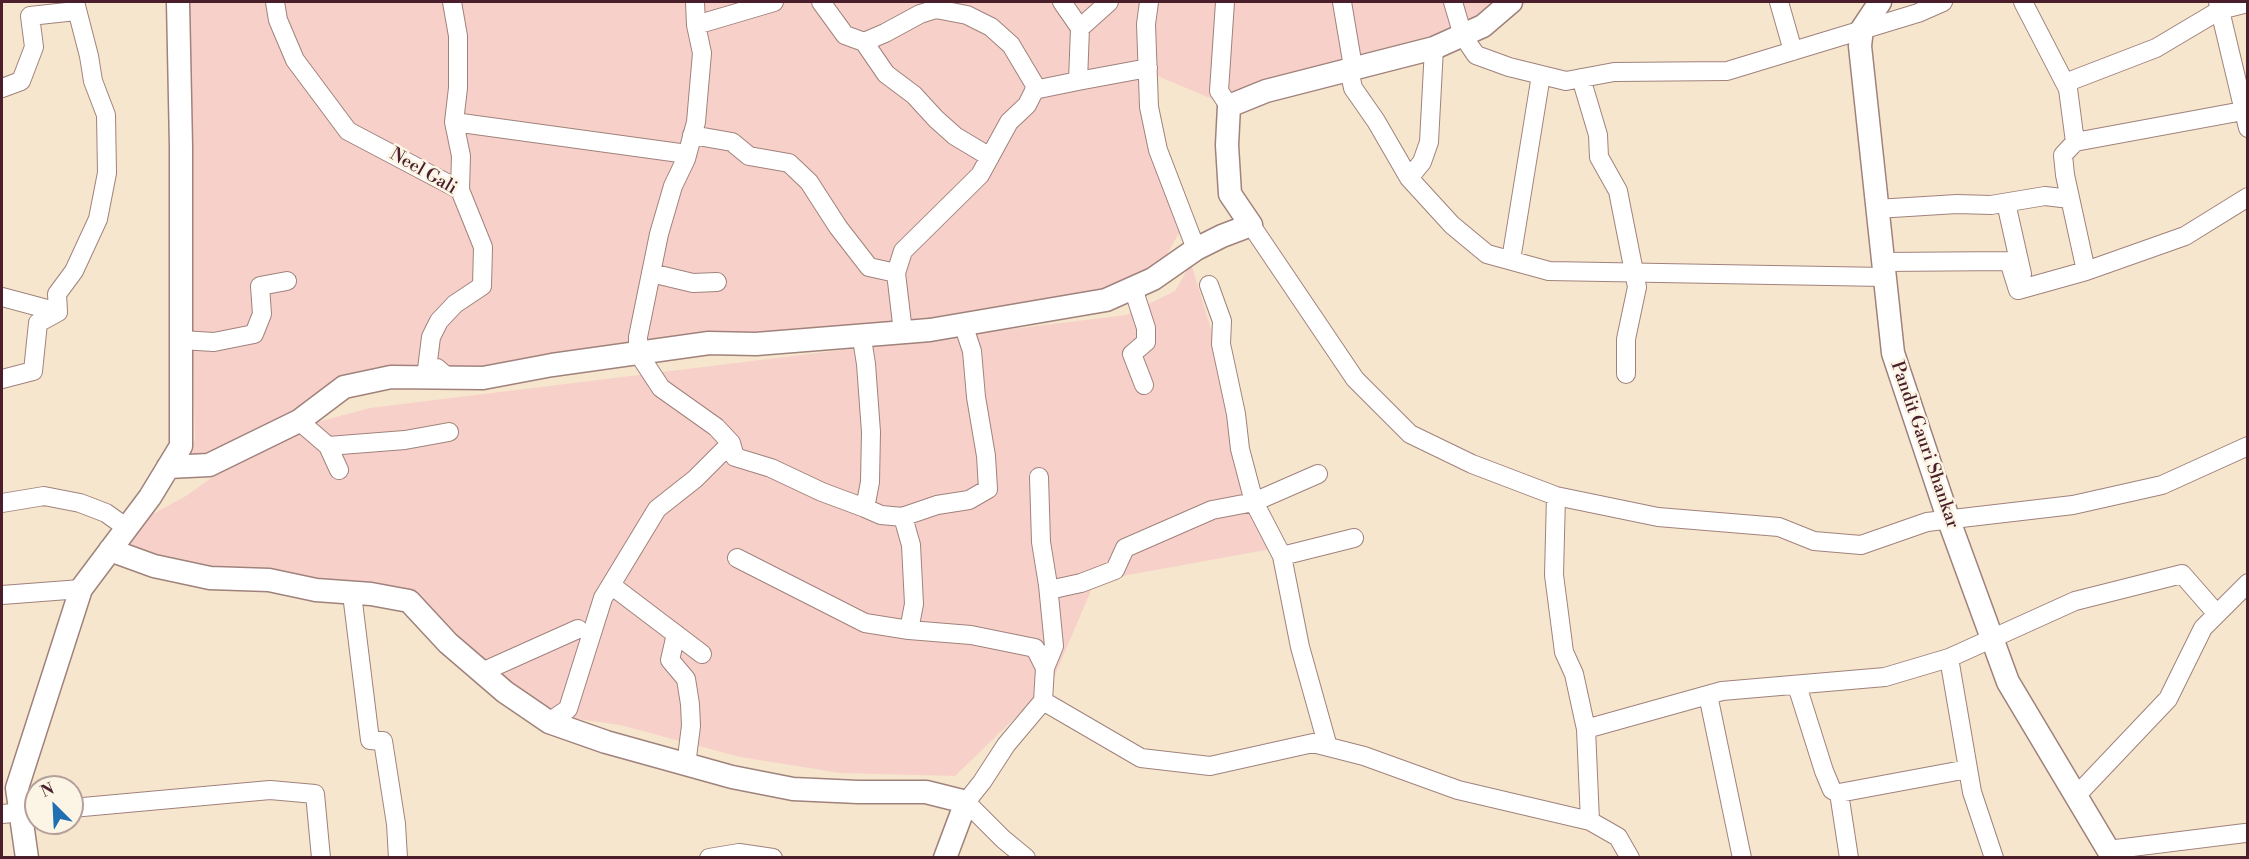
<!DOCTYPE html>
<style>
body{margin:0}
#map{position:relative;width:2249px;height:859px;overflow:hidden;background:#f6e6cd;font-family:"Libre Bodoni",serif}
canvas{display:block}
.frame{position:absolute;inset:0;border:3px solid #4a1f2b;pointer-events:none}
.north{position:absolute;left:24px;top:775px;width:60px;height:60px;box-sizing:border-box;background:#fcf5e5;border:2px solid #b59f9b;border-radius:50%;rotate:336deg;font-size:16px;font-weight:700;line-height:24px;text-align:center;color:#4a1f2b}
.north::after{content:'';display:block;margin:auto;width:21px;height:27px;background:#1f6fb2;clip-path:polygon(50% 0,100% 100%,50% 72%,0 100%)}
</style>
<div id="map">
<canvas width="2249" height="859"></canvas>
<div class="frame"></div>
<div class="north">N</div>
</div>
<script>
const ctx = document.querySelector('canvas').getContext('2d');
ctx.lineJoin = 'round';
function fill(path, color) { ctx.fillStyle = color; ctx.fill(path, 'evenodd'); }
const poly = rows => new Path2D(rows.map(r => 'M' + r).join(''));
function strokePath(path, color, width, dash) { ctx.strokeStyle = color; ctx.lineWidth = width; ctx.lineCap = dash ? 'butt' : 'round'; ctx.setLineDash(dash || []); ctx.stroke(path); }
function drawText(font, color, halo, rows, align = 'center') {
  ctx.font = font + ' "Libre Bodoni",serif'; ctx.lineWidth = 5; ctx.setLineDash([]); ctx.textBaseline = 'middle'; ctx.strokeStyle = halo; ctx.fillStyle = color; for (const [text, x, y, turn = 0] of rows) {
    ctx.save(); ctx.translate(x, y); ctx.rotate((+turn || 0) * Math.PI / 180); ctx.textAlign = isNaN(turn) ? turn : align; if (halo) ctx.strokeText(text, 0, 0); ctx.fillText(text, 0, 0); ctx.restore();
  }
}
fill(poly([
 [184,2,1511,2,1483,26,1229,106,1148,72,1138,75,1158,150,1187,219,1153,279,997,318,634,366,391,377,277,433,370,408,1126,315,1175,291,1191,263,1277,548,1095,581,1052,682,955,776,840,773,740,757,620,725,535,713,418,594,384,585,218,578,120,554,127,528,186,496,266,439,167,468,181,446,195,441]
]), '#f7d1c9');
const minor = poly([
 [275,2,278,20,295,60,348,131,460,190,483,247,482,286,455,304,439,321,431,337,427,369,437,368,445,375],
 [452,2,458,36,458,88,454,122,461,156,460,190],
 [695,2,696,25,702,53,696,122,686,159,673,186,659,234,638,337,638,353,661,388,716,427,731,443,735,457,771,468,822,492,865,508],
 [821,2,845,35,864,42,885,33,920,14,936,9,967,15,991,27,1011,45,1036,87,1027,105,1009,122,980,175,903,251,896,273,903,332],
 [1062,2,1080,28],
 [1149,2,1146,24,1149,107,1158,150,1196,249],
 [1225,2,1219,91,1229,106],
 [1342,2,1353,67,1349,69,1353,88,1376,121,1409,178,1452,225,1487,254,1549,271,1884,277],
 [1453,2,1463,36,1476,55,1509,67,1566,81,1614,72,1727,71,1918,13,1943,2],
 [1779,2,1793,51],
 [2023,2,2068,89,2075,142,2063,155,2065,175,2086,271],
 [2218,2,2248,128],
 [696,25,774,2],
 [864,42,886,74,914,95,936,119,955,136,990,157],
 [1581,78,1598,135,1599,157,1618,191,1637,287,1626,339,1626,374],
 [1078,81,1148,68],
 [2065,83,2156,48,2220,10,2248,3],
 [2,88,21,81,34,47,30,16,76,11],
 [1034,90,1078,81,1080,28,1109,2],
 [454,122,687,154],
 [692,135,732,142,749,156,789,163,809,182,838,227,869,267,896,273],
 [2075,142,2248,110],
 [1409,178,1422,162,1429,142,1434,48],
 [2006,203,2022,274],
 [1876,209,1957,204,1991,205,2045,196,2070,199],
 [1251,225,1355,379,1410,434,1472,464,1556,496,1658,517,1779,527,1814,541,1861,545,1927,522,2073,505,2162,485,2248,446],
 [1511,260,1541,75],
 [1882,262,2009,261,2018,290,2086,271,2185,236,2248,197],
 [651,273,693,283,717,282],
 [1209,285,1222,321,1221,344,1236,414,1240,449,1254,502,1318,474],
 [1133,288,1146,328,1146,342,1132,354,1144,385],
 [2,297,58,312],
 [849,336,862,339,866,364,871,432,870,482,865,508,881,515,903,517,911,545,914,604,909,630,971,635,1035,648,1045,668,1043,701],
 [181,340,214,342,254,334,262,314,260,286,287,281],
 [2,379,33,371,38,323,58,312,57,294,74,271,98,219,107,173,106,115,93,81,89,56,75,2],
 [299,421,328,446,339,470],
 [328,446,405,440,449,432],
 [1039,477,1041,542,1048,585,1054,646,1045,668],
 [1556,496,1554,575,1564,652,1574,674,1586,729,1590,821],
 [2,503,44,496,80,503,106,513,127,528],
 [902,517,937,505,969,500,988,489,986,456,976,397,972,351,963,324],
 [737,558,865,623,909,630],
 [611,585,702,654],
 [1049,590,1081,583,1115,570,1125,548,1212,510,1254,502,1282,556],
 [352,594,370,740,383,741,396,824,398,858],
 [2,595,81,589],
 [676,634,670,660,686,679,690,704,691,726,686,765],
 [1949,658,1972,792,1994,858],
 [482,672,578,629],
 [1794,685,1799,692,1824,771,1832,790,1839,793,1968,769],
 [1708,695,1742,858],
 [549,722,568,709,603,598,657,509,695,479,731,443],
 [1586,729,1722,691,1885,677,1949,658,2075,601,2182,574,2217,614],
 [1328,747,1300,647,1282,556,1354,538],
 [1839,793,1849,858],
 [2076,796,2168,699,2203,628,2248,583],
 [72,808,270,790,315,794,321,858],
 [2,814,36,811],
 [2108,850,2245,833],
 [709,858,739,853,773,858],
 [1026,858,1003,839,966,802,982,782,1006,745,1043,701,1141,758,1210,766,1313,743,1364,756,1458,790,1590,821,1618,837,1630,858]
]);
const tertiary = poly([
 [1880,2,1862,29,1860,46,1893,353,1948,518,2008,682,2113,858],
 [168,467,209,465,299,421,344,387,391,377,483,378,552,365,709,343,756,344,930,330,1106,300,1153,279,1196,249,1222,236,1251,225,1230,194,1227,145,1229,106,1266,91,1434,48,1483,26,1511,2],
 [110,550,154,566,210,578,269,580,316,590,371,594,409,601,448,643,505,692,549,722,606,742,732,777,793,789,858,792,926,792,966,802,945,858],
 [27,858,17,788,81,589,150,497,181,446,181,147,178,2]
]);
strokePath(minor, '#a0827c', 20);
strokePath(tertiary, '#a0827c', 25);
strokePath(minor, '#fff', 18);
strokePath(tertiary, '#fff', 22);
drawText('18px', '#4a1f2b', '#fcf5e5', [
 ["Neel Gali",423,172,30],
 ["Pandit Gauri Shankar",1924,445,71]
]);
</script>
